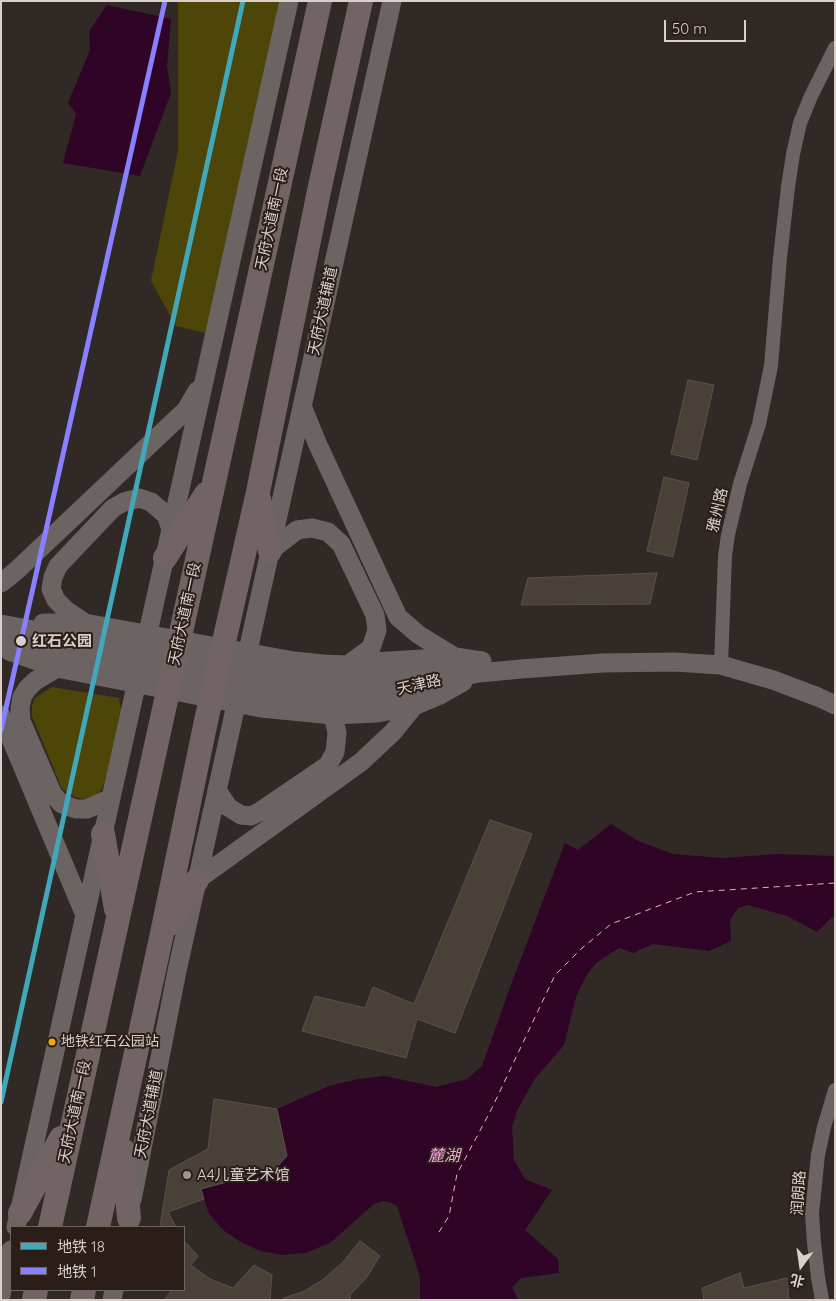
<!DOCTYPE html>
<meta charset="utf-8">
<style>
body{margin:0}
#map{position:relative;width:836px;height:1301px;overflow:hidden;background:#312926;font-family:Quicksand,"Noto Sans SC",sans-serif}
canvas{display:block}
.frame{position:absolute;inset:0;border:2px solid #d9d0cc;pointer-events:none}
.legend{position:absolute;left:10px;top:1226px;width:175px;height:65px;box-sizing:border-box;background:#2b1e19;border:1px solid #716561;margin:0;padding:6px 9px;list-style:none;font-size:15px;color:#d9d0cc}
.legend li{display:flex;align-items:center;gap:10px;height:25px}
.legend b{width:25px;border:1px solid #716561}
.north{position:absolute;left:776px;top:1241px;width:50px;height:50px;-webkit-text-stroke:4px #2b1e19;paint-order:stroke;rotate:194deg;font-size:14px;font-weight:700;line-height:20px;text-align:center;color:#d9d0cc}
.north::after{content:'';display:block;margin:auto;width:18px;height:22px;background:#d9d0cc;clip-path:polygon(50% 0,100% 100%,50% 72%,0 100%)}
.scale{position:absolute;left:664px;top:20px;width:82px;height:22px;box-sizing:border-box;border:2px solid #d9d0cc;border-top:0;padding-left:6px;font-size:15px;line-height:18px;white-space:nowrap;color:#d9d0cc;-webkit-text-stroke:4px #2b1e19;paint-order:stroke}
</style>
<div id="map">
<canvas width="836" height="1301"></canvas>
<div class="frame"></div>
<ul class="legend">
<li><b style="height:6px;background:#40a8b8"></b>地铁 18</li>
<li><b style="height:6px;background:#8880ff"></b>地铁 1</li>
</ul>
<div class="north">北</div>
<div class="scale">50 m</div>
</div>
<script>
const ctx = document.querySelector('canvas').getContext('2d');
ctx.lineJoin = 'round';
function fill(path, color) { ctx.fillStyle = color; ctx.fill(path, 'evenodd'); }
const poly = rows => new Path2D(rows.map(r => 'M' + r).join(''));
function strokePath(path, color, width, dash) { ctx.strokeStyle = color; ctx.lineWidth = width; ctx.lineCap = dash ? 'butt' : 'round'; ctx.setLineDash(dash || []); ctx.stroke(path); }
function drawText(font, color, halo, rows, align = 'center') {
  ctx.font = font + ' Quicksand,"Noto Sans SC",sans-serif'; ctx.lineWidth = 4; ctx.setLineDash([]); ctx.textBaseline = 'middle'; ctx.strokeStyle = halo; ctx.fillStyle = color; for (const [text, x, y, turn = 0] of rows) {
    ctx.save(); ctx.translate(x, y); ctx.rotate((+turn || 0) * Math.PI / 180); ctx.textAlign = isNaN(turn) ? turn : align; if (halo) ctx.strokeText(text, 0, 0); ctx.fillText(text, 0, 0); ctx.restore();
  }
}
fill(poly([
 [178,1,282,1,209,334,176,326,151,281,178,151],
 [52,687,119,698,122,712,106,780,101,790,94,796,85,799,75,797,62,789,32,716,32,706,35,698]
]), '#4e4608');
fill(poly([
 [107,5,171,19,167,66,171,93,140,176,63,163,76,114,68,103,90,50,89,31],
 [611,824,638,841,673,854,723,858,776,854,835,856,835,916,831,918,817,932,787,916,748,905,738,908,730,920,731,941,709,951,653,944,633,953,619,948,596,963,586,976,576,997,564,1045,534,1080,517,1111,512,1127,514,1160,525,1179,552,1190,525,1230,558,1259,559,1273,521,1278,512,1287,518,1300,420,1300,420,1277,397,1206,389,1202,382,1201,374,1204,330,1243,305,1253,282,1255,260,1251,241,1242,223,1230,209,1214,201,1189,275,1169,287,1156,277,1109,329,1086,358,1079,385,1076,436,1087,467,1079,482,1066,512,982,565,843,578,850]
]), '#300426');
strokePath(poly([
 [439,1232,449,1216,457,1174,492,1108,555,975,581,949,611,924,695,892,835,883]
]), '#f6a5dd', 1, [6, 5]);
const building = poly([
 [688,380,714,385,697,460,671,454,688,380],
 [664,477,689,483,673,557,647,551,664,477],
 [657,573,650,604,521,605,528,578,657,573],
 [490,820,532,834,455,1033,417,1019,406,1058,302,1031,315,996,365,1008,373,987,414,1004,490,820],
 [214,1099,277,1109,287,1156,275,1169,201,1189,204,1199,168,1212,176,1227,160,1227,169,1170,208,1149,214,1099],
 [184,1241,198,1256,191,1265,210,1279,233,1288,254,1265,272,1275,270,1300,164,1300,172,1290,184,1290,184,1241],
 [360,1241,380,1256,367,1277,350,1295,350,1300,284,1300,284,1298,305,1291,325,1278,343,1262,360,1241],
 [740,1273,744,1288,787,1278,789,1300,704,1300,702,1288,740,1273]
]);
fill(building, '#494037');
strokePath(building, '#58524e', 1);
strokePath(poly([
 [721,665,725,556,728,535,740,484,759,424,771,366,780,258,788,187,793,154,800,123,811,96,835,48],
 [822,1300,818,1277,814,1243,812,1213,818,1155,824,1127,835,1090]
]), '#6b6462', 14);
strokePath(poly([
 [302,406,318,445,398,617,419,635,455,657],
 [270,551,297,530,312,528,328,532,341,544,375,615,377,630,371,648,349,664],
 [1,583,16,571,186,410,197,391],
 [43,623,85,623,294,661,323,664,347,665,373,662,455,657,482,661],
 [85,623,67,611,56,600,51,589,53,577,58,566,113,508,124,502,139,498,151,502,166,515,171,529],
 [1,624,288,677,328,681,397,676,454,666],
 [1,640,283,694,314,697,343,698,371,695,401,690,449,679,479,673,521,669,603,663,674,662,721,665,773,680,818,697,835,705],
 [9,651,57,668,261,708,333,715,377,713,414,706,440,695,463,682],
 [57,668,35,681,27,689,22,697,20,708,21,721,53,795,62,804,76,809,87,809,111,798],
 [1,715,85,915],
 [217,790,228,807,241,815,251,816,259,812,328,765,335,752,337,733,333,715],
 [197,880,361,762,393,732,414,706],
 [132,1200,177,971,392,1],
 [16,1227,111,798,289,1],
 [1,1295,11,1250],
 [112,1300,114,1290]
]), '#6b6462', 19);
strokePath(poly([
 [259,499,270,551],
 [165,558,206,494],
 [103,834,116,909],
 [170,924,197,880],
 [123,1150,129,1218],
 [20,1213,61,1138],
 [50,1227,320,1],
 [98,1227,161,938,206,721,258,492,319,191,361,1],
 [34,1300,36,1290],
 [82,1300,84,1290]
]), '#726464', 24);
strokePath(poly([
 [1,1102,243,1]
]), '#40a8b8', 5);
strokePath(poly([
 [1,730,165,1]
]), '#8880ff', 5);
for (const [x, y, r, color] of [
 [21,641,6,"#d9d0cc"],
 [52,1042,4.5,"#f7a600"],
 [187,1175,5,"#9e9692"]
]) { const dot = new Path2D(); dot.arc(x, y, r, 0, 2 * Math.PI); ctx.fillStyle = color; ctx.fill(dot); strokePath(dot, '#2b1e19', 2); }
drawText('14px', '#d9d0cc', '#2b1e19', [
 ["地铁红石公园站",61,1042]
], 'left');
drawText('15px', '#d9d0cc', '#2b1e19', [
 ["天府大道南一段",272,219,-78],
 ["天府大道辅道",323,311,-78],
 ["雅州路",718,510,-77],
 ["天府大道南一段",185,614,-78],
 ["天津路",419,685,-13],
 ["天府大道南一段",75,1112,-78],
 ["天府大道辅道",149,1114,-79],
 ["润朗路",799,1193,-86]
]);
drawText('bold 15px', '#d9d0cc', '#2b1e19', [
 ["红石公园",32,641]
], 'left');
drawText('15px', '#d9d0cc', '#2b1e19', [
 ["A4儿童艺术馆",197,1175]
], 'left');
drawText('italic 16px', '#f6a5dd', '#2b1e19', [
 ["麓湖",444,1156]
]);
</script>
